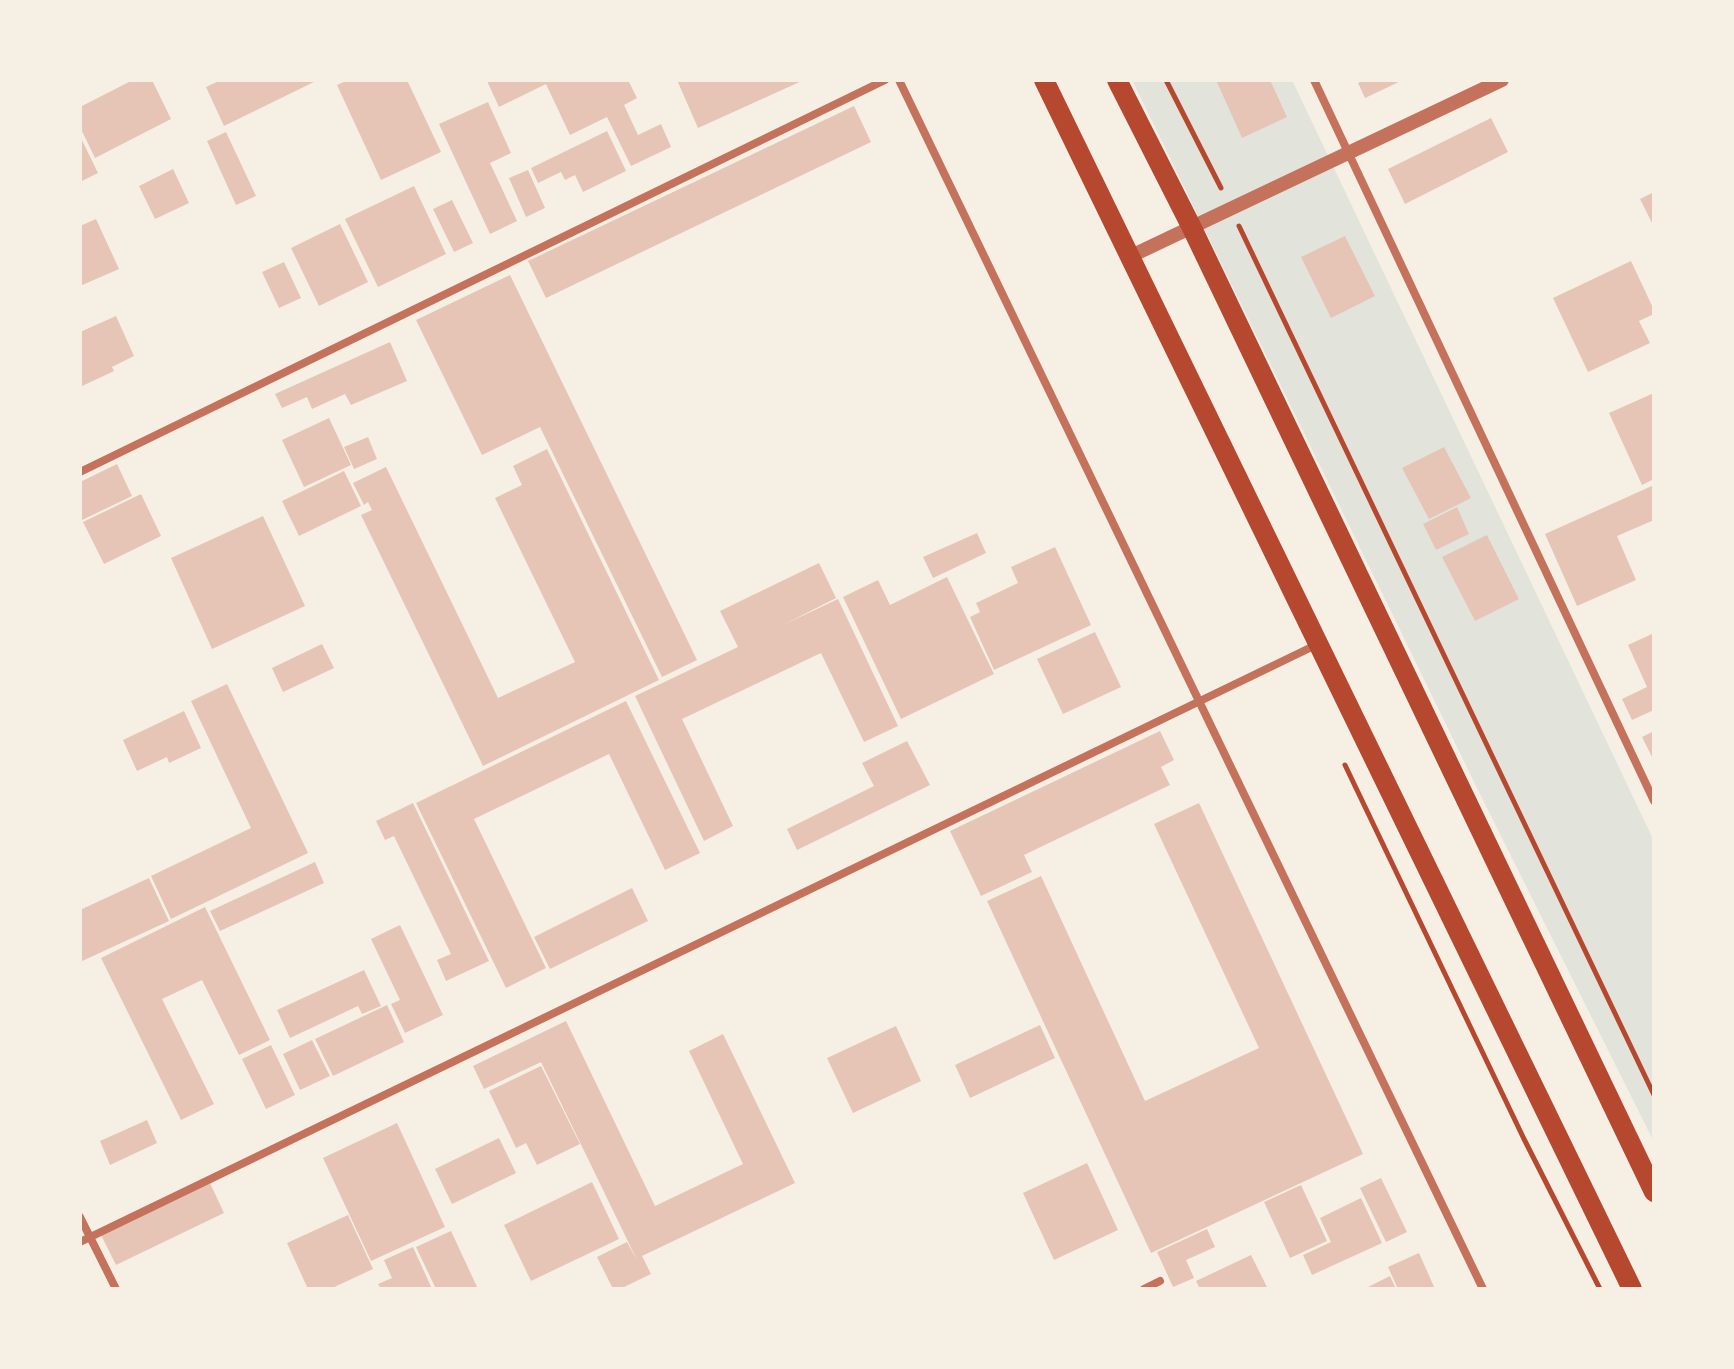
<!DOCTYPE html>
<style>
body{margin:0}
#map{position:relative;width:1734px;height:1369px;overflow:hidden;background:#f6efe4;font-family:Raleway,sans-serif}
canvas{display:block}
.frame{position:absolute;inset:0;border:82px solid #f6efe4;pointer-events:none}
</style>
<div id="map">
<canvas width="1734" height="1369"></canvas>
<div class="frame"></div>
</div>
<script>
const ctx = document.querySelector('canvas').getContext('2d');
ctx.lineJoin = 'round';
function fill(path, color) { ctx.fillStyle = color; ctx.fill(path, 'evenodd'); }
const poly = rows => new Path2D(rows.map(r => 'M' + r).join(''));
function strokePath(path, color, width, dash) { ctx.strokeStyle = color; ctx.lineWidth = width; ctx.lineCap = dash ? 'butt' : 'round'; ctx.setLineDash(dash || []); ctx.stroke(path); }
fill(poly([
 [1132,80,1292,80,1654,841,1654,1142,1475,784]
]), '#e2e4dc');
fill(poly([
 [133,80,152,80,171,119,95,158,80,127,80,107],
 [221,80,318,80,224,126,206,87],
 [348,80,407,80,441,152,381,180,337,85],
 [490,80,628,80,637,98,624,105,638,135,661,124,671,147,631,166,607,117,570,135,546,84,499,107,487,81],
 [677,80,804,80,698,128],
 [1216,80,1270,80,1287,117,1242,138],
 [1364,80,1403,80,1365,98,1358,83],
 [488,102,511,153,490,163,517,221,490,234,439,124],
 [854,106,871,142,546,298,528,261],
 [1491,118,1508,152,1405,204,1388,169],
 [607,131,626,171,583,192,575,175,565,180,561,172,538,183,531,168],
 [226,132,256,196,236,205,207,141],
 [80,136,98,173,80,182],
 [173,169,189,203,155,219,139,186],
 [528,170,545,208,526,217,509,178],
 [414,186,446,254,378,287,345,219],
 [1654,192,1654,227,1640,199],
 [452,200,473,243,454,252,433,209],
 [96,219,119,269,80,286,80,226],
 [340,224,368,282,319,306,291,248],
 [1345,236,1375,296,1331,318,1301,257],
 [1631,261,1654,310,1654,314,1639,321,1650,343,1588,372,1553,298],
 [284,262,301,298,279,308,262,272],
 [510,275,697,660,662,677,540,427,482,455,416,320],
 [116,316,134,356,112,367,114,371,80,387,80,332],
 [390,342,407,381,351,405,345,394,312,409,307,397,282,408,275,394],
 [1654,393,1654,479,1642,485,1609,413],
 [329,418,351,465,304,487,282,440],
 [368,437,377,459,354,469,344,447],
 [1444,447,1471,498,1429,519,1402,468],
 [547,449,659,680,483,766,361,515,372,510,368,502,364,505,353,483,386,467,498,698,575,662,495,498,522,485,513,466],
 [117,464,132,496,80,521,80,482],
 [344,471,361,506,299,536,282,501],
 [1654,485,1654,520,1617,536,1636,580,1577,606,1545,534],
 [141,494,161,536,104,564,83,522],
 [1457,507,1469,534,1436,550,1423,524],
 [263,516,305,606,212,649,171,558],
 [977,533,986,553,933,578,923,557],
 [1487,535,1519,599,1475,621,1442,557],
 [1055,547,1091,625,994,670,970,617,980,612,976,603,1018,583,1011,567],
 [819,563,836,598,783,625,838,599,898,726,864,742,821,653,682,719,733,826,704,841,635,696,738,647,720,611],
 [947,577,994,674,901,719,843,597,878,580,890,605],
 [1095,632,1121,687,1063,714,1037,659],
 [1654,633,1654,710,1632,720,1622,699,1647,687,1628,645],
 [322,644,334,668,283,692,272,668],
 [227,684,308,853,171,919,151,876,251,828,191,701],
 [626,701,700,853,665,870,609,754,474,819,546,968,506,988,416,803],
 [184,711,201,748,169,763,167,757,137,771,123,740],
 [1160,731,1174,760,1161,767,1170,785,1024,855,1032,872,981,896,950,831],
 [1654,731,1654,761,1642,737],
 [907,741,930,785,797,850,787,829,874,786,862,763],
 [413,803,489,961,446,981,437,960,451,954,394,836,385,840,376,821],
 [1199,803,1363,1154,1151,1253,987,901,1041,876,1145,1101,1259,1048,1154,824],
 [315,862,324,883,220,931,210,911],
 [149,878,169,921,80,962,80,910],
 [632,888,648,921,550,969,534,937],
 [205,907,270,1040,239,1055,202,980,162,999,214,1104,181,1120,101,958],
 [400,925,443,1015,405,1033,391,1004,400,1000,371,939],
 [364,970,381,1006,362,1014,358,1006,290,1038,277,1010],
 [387,1005,404,1042,333,1076,315,1039],
 [566,1021,655,1206,743,1164,689,1051,723,1034,795,1183,642,1256,651,1274,620,1289,613,1289,597,1257,627,1242,637,1260,541,1062,484,1089,473,1066],
 [1040,1025,1055,1058,970,1098,955,1065],
 [896,1026,921,1081,853,1113,827,1058],
 [312,1040,330,1076,300,1090,283,1054],
 [271,1045,295,1095,266,1109,242,1059],
 [541,1066,580,1144,537,1165,526,1143,516,1148,489,1091],
 [147,1120,157,1143,110,1165,100,1141],
 [397,1123,445,1227,371,1261,323,1158],
 [499,1138,516,1173,452,1204,435,1169],
 [1087,1163,1118,1230,1054,1260,1023,1193],
 [1381,1178,1407,1232,1386,1242,1360,1188],
 [592,1182,619,1239,531,1281,504,1225],
 [210,1183,224,1213,116,1265,101,1235],
 [1301,1185,1327,1241,1290,1258,1264,1202],
 [1361,1198,1382,1243,1312,1275,1303,1255,1331,1242,1320,1218],
 [348,1215,373,1269,330,1289,308,1289,287,1243],
 [1207,1229,1215,1247,1186,1260,1194,1278,1173,1287,1157,1252],
 [451,1231,478,1289,436,1289,416,1247],
 [413,1247,432,1289,381,1289,378,1284,392,1278,384,1260],
 [1419,1253,1435,1289,1398,1289,1388,1267],
 [1251,1255,1268,1289,1200,1289,1196,1281],
 [1390,1276,1396,1289,1364,1289]
]), '#e6c5b7');
strokePath(poly([
 [1166,80,1221,188],
 [1239,226,1654,1095],
 [1345,765,1524,1139,1600,1289]
]), '#b5482f', 5);
strokePath(poly([
 [899,80,1483,1289],
 [1314,80,1654,801],
 [80,472,885,80],
 [80,1217,116,1289],
 [80,1242,1318,644],
 [1144,1289,1160,1281]
]), '#c5725c', 8);
strokePath(poly([
 [1131,256,1502,80]
]), '#c5725c', 14);
strokePath(poly([
 [1044,80,1632,1289],
 [1117,80,1191,226,1654,1192]
]), '#b5482f', 20);
</script>
